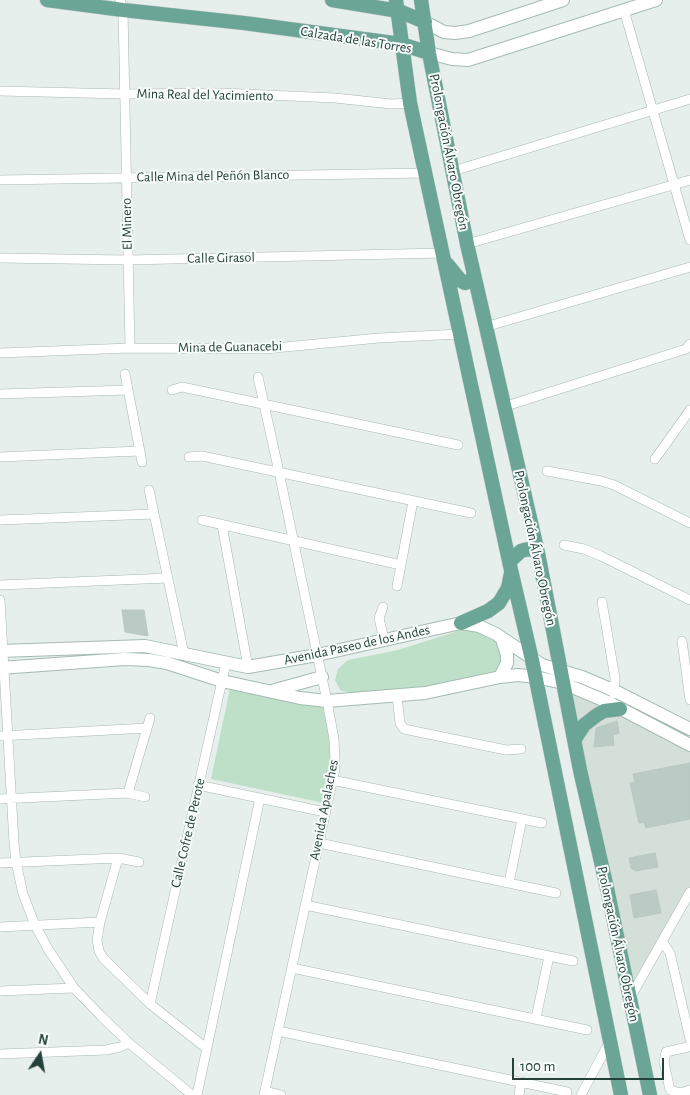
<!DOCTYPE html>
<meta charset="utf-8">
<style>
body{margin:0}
#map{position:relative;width:690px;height:1095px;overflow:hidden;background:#e6efeb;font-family:"Alegreya Sans",sans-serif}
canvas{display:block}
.north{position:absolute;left:15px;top:1030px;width:50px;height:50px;-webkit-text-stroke:4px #f7fbf9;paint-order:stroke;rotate:12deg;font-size:14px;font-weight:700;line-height:20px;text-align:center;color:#24423a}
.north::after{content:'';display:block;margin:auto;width:18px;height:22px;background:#24423a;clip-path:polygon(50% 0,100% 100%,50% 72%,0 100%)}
.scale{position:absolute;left:512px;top:1058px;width:152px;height:22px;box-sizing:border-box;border:2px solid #24423a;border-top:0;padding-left:6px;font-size:15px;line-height:18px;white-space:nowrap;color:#24423a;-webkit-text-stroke:4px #f7fbf9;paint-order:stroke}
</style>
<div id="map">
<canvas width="690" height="1095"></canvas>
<div class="north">N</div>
<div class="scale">100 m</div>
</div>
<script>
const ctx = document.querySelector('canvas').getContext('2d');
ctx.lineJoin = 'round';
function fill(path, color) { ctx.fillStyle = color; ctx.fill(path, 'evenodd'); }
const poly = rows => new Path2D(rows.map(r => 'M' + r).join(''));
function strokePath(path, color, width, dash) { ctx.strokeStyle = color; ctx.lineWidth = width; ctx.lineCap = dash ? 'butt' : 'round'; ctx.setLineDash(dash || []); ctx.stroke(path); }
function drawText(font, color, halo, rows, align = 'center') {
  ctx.font = font + ' "Alegreya Sans",sans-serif'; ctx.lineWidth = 4; ctx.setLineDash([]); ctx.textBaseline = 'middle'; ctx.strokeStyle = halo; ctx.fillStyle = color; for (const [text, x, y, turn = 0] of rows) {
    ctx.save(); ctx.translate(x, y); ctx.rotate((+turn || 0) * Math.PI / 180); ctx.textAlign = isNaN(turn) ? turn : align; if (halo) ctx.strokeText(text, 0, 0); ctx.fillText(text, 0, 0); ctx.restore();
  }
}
fill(poly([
 [563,683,690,746,690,888,630,998]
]), '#d4dfda');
fill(poly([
 [461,630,484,633,501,644,504,654,497,671,436,685,354,694,340,690,335,680,338,669,348,660,398,650],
 [230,688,325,706,333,757,324,803,211,779]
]), '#bfe0c8');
const building = poly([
 [122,610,144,610,148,636,125,632,122,610],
 [617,721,619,733,613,735,614,745,594,747,596,728,617,721],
 [690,763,690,819,646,828,644,822,639,823,630,783,635,782,633,774,690,763],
 [655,853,658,867,636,871,631,868,629,858,655,853],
 [656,890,661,913,634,918,630,895,656,890]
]);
fill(building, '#bbcac4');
strokePath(building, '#b8c9c2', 1);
const street = poly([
 [120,0,123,10,130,348],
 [624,10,690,240],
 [0,91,124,94,222,93,335,98,391,104,410,103],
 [453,171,690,99],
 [0,180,426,173],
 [467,244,690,180],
 [0,258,127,260,443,253],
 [485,327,690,267],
 [0,353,130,348,264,349,379,338,460,334],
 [125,374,142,462],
 [258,377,279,472,327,701,334,739,335,759,335,769,264,1095],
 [172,390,182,387,458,445],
 [0,394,128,390],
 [503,407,686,349,690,344],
 [0,457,139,451],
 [189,457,202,456,471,513],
 [655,459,690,410],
 [547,471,601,481,614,485,690,523],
 [149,490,184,654],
 [0,520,154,514],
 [202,520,401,565],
 [222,525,248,667],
 [564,545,584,549,601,556,690,600],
 [0,585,168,578],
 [397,586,413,501],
 [0,600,14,843,16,862,23,894,35,925,48,949,74,988,101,1016,129,1043,192,1095],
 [602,602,615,678,614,694],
 [383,607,379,618,384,640],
 [682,641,690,700],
 [397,696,400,723,404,729,506,750,521,749],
 [0,736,147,728],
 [332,780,542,823],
 [198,785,325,812],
 [128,793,150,718],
 [0,799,128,793,145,797],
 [319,843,556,893],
 [118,858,100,922,97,940,99,951,103,958,150,1004,206,1048],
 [0,863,118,858,139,862],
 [509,883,522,819],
 [305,905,573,961],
 [0,927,100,922],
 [662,941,670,953,690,1039],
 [292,968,587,1030],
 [0,991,74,988],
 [630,998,690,892],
 [150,1004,226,663],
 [536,1018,549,956],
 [278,1031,567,1092],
 [690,1045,688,1047,666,1052,664,1062,670,1090,680,1093,690,1090],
 [0,1054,106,1050,120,1047,129,1043],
 [265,1091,281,1095],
 [197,1095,260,798],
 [519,1095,521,1082],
 [581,1095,610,1041]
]);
const secondary = poly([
 [425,22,444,32,455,33,469,31,563,0],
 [429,53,452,59,468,60,656,0],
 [0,651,145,646,248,667,317,655,461,623,479,626,496,634,542,665,582,677,615,691,690,729],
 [0,668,125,659,149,660,167,663,222,681,300,698,327,701,425,693,500,677,518,675,536,677,563,683,610,703,690,745],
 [500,677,507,663,507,655,502,639],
 [275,690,322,677]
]);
const primary = poly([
 [47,0,123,10,244,23,401,44,429,53],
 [332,0,399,11,425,22],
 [396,0,410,103,511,570,532,660,621,1095],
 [421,0,429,53,467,244,538,553,580,770,607,888,650,1095],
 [447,264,461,281,465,283,470,281,474,275],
 [510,561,521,551,524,550,530,549,538,553],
 [461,623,488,611,499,603,508,588,511,573],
 [575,739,584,725,597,715,604,711,620,709]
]);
strokePath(street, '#a8b8b2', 10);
strokePath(secondary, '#a4bbb3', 14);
strokePath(primary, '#c2cac8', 15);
strokePath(street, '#fff', 9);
strokePath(secondary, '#fff', 12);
strokePath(primary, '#6aa596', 14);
drawText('14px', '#24423a', '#f7fbf9', [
 ["Calzada de las Torres",356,40,9],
 ["Mina Real del Yacimiento",205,95,1],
 ["Prolongación Álvaro Obregón",449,152,79],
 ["Calle Mina del Peñón Blanco",213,176,-1],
 ["El Minero",127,224,-91],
 ["Calle Girasol",221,258,-1],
 ["Mina de Guanacebi",230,347,-1],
 ["Prolongación Álvaro Obregón",535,548,78],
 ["Avenida Paseo de los Andes",357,645,-12],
 ["Avenida Apalaches",324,810,-79],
 ["Calle Cofre de Perote",188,833,-77],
 ["Prolongación Álvaro Obregón",618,944,78]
]);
</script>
